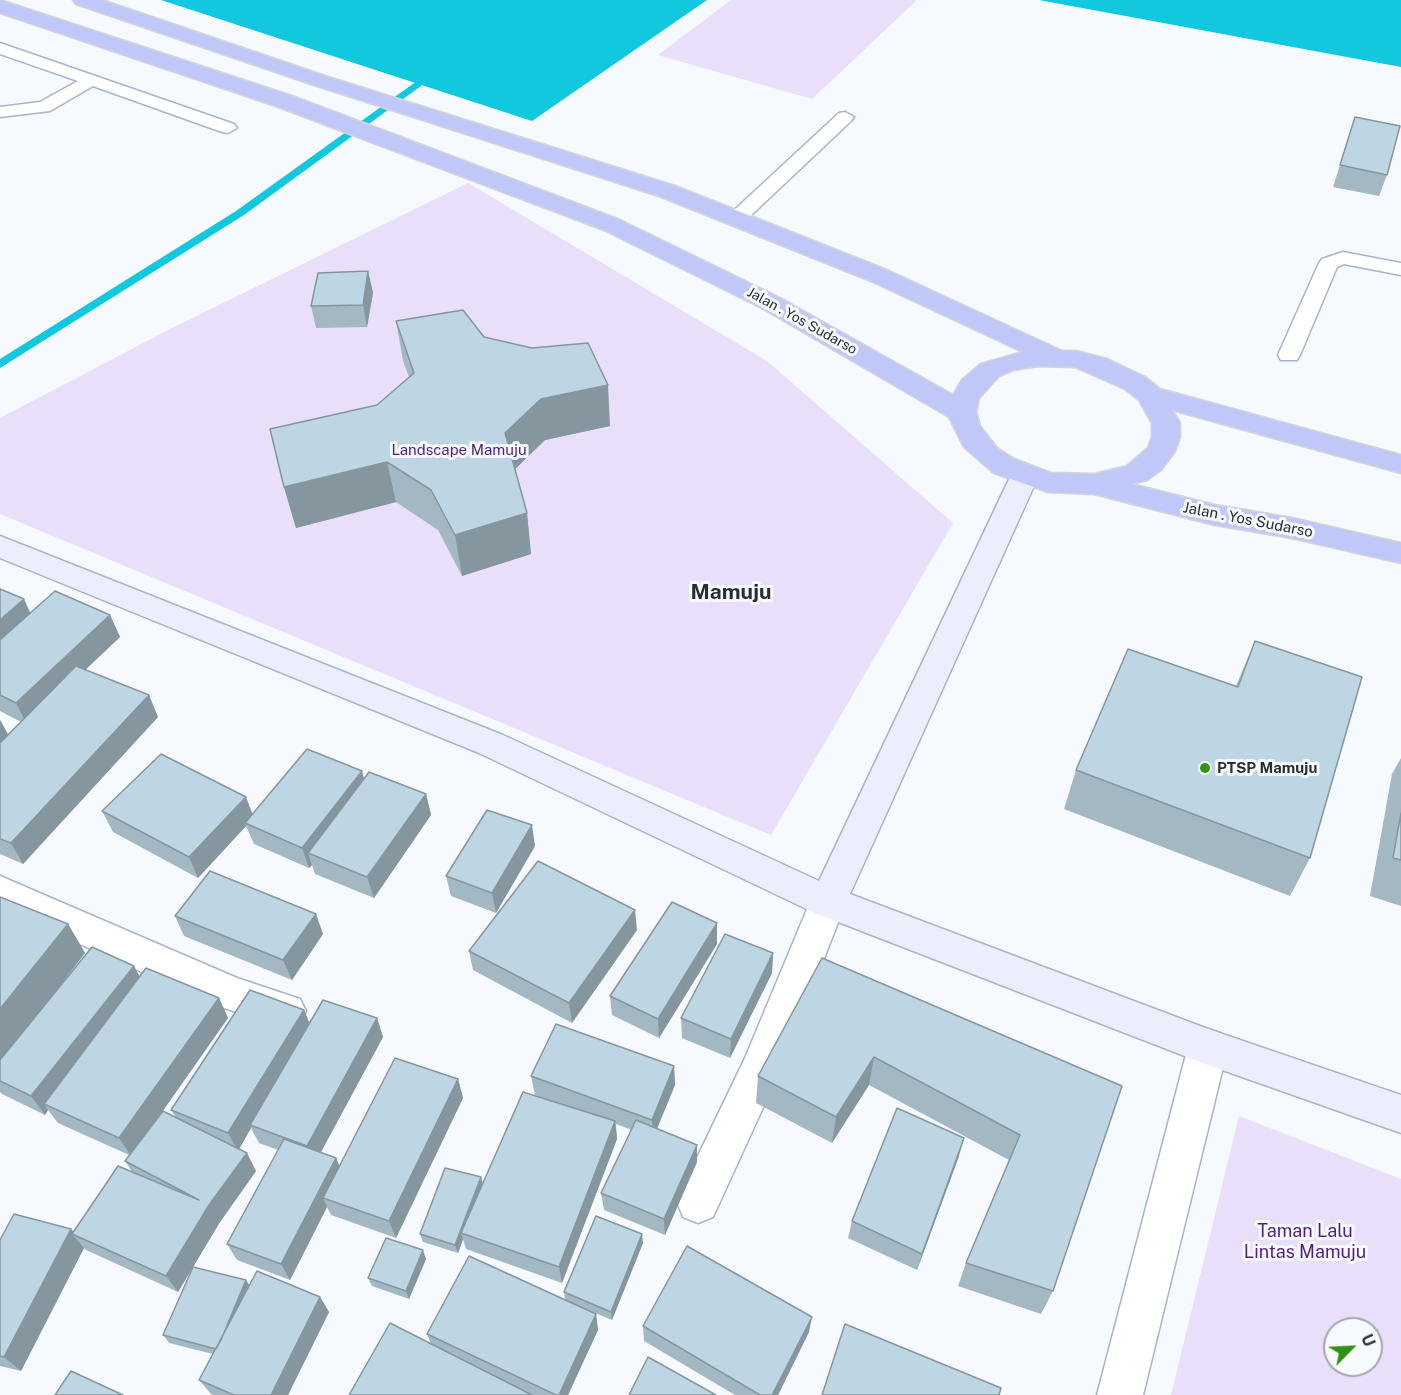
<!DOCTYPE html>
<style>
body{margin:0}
#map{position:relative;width:1401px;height:1395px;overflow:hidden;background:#f6f9fd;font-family:"Public Sans",sans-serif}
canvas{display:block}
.north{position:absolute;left:1323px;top:1317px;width:60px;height:60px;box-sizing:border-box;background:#f6f9fd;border:2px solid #a4a8ad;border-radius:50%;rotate:66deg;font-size:16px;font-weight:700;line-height:24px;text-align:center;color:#282e36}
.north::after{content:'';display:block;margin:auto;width:21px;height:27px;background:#319312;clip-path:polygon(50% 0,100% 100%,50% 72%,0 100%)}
</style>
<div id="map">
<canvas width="1401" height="1395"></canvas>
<div class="north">U</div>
</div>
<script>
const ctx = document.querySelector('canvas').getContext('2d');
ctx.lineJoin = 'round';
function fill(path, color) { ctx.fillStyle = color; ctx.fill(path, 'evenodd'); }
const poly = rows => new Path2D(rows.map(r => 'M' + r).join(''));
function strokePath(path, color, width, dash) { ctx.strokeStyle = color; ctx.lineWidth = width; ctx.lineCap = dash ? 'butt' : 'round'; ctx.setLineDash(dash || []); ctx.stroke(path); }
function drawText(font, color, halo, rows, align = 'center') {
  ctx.font = font + ' "Public Sans",sans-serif'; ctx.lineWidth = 6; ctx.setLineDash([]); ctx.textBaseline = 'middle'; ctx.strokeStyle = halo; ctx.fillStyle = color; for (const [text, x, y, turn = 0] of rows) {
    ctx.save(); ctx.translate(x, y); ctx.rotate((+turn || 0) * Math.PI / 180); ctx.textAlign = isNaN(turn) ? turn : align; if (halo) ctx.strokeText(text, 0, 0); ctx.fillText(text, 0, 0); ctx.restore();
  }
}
fill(poly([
 [731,0,917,0,812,99,658,55],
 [468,183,767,361,953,523,771,835,0,514,0,418,172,328],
 [1239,1116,1401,1179,1401,1395,1171,1395],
 [1335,1329,1371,1329,1371,1365,1335,1365]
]), '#e9dffa');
fill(poly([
 [161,0,707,0,532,121],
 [1039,0,1401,0,1401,67]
]), '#11c8de');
fill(poly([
 [417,81,425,83,244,215,0,368,0,359,236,211,417,81]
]), '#11c8de');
const lane = poly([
 [0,43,234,124,237,128,228,133,222,132,93,86,50,111,0,117,0,107,40,102,78,81,0,54,0,43],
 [845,112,854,117,851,121,744,222,730,222,727,218,730,214,839,113,845,112],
 [1343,252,1401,263,1401,275,1344,264,1337,267,1300,355,1297,360,1281,360,1278,355,1319,263,1322,259,1343,252]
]);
const street = poly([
 [0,876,237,978,300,999,306,1011,300,1023,286,1028,215,1005,0,908,0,876],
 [828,886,841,891,846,902,783,1064,713,1217,698,1223,683,1217,677,1202,683,1187,745,1058,810,902,815,891,828,886],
 [1208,1029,1222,1034,1228,1047,1143,1395,1097,1395,1188,1047,1194,1034,1208,1029]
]);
const secondary = poly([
 [1025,466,1035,468,1039,475,850,894,1208,1029,1401,1095,1401,1133,1208,1065,815,913,479,753,0,558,0,536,503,735,819,881,1011,475,1015,468,1025,466]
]);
const highway = poly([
 [0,0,292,96,620,220,780,298,953,395,962,380,981,364,1023,352,871,281,659,196,311,84,76,4,73,0,102,0,325,76,675,186,889,271,1062,351,1076,351,1107,359,1145,377,1160,389,1401,455,1401,473,1172,410,1180,423,1180,437,1175,451,1161,470,1147,480,1131,484,1215,505,1292,518,1401,543,1401,563,1292,538,1215,525,1094,494,1048,492,994,473,964,447,949,417,762,308,604,230,276,106,0,13,0,0],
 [1038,366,1075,367,1125,389,1139,400,1152,423,1152,437,1148,448,1127,466,1095,474,1051,473,1014,459,997,448,980,426,976,412,979,398,999,376,1013,370,1038,366]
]);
strokePath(lane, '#a6b5c8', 3);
strokePath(street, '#a6b5c8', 3);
strokePath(secondary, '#a6b5c8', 3);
strokePath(highway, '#d4d5d7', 3);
fill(lane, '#fff');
fill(street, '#fff');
fill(secondary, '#eceefd');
fill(highway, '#c0c7f9');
fill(poly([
 [1355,117,1387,175,1379,196,1333,187],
 [368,271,373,293,367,327,316,328,311,306],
 [396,321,484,337,610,426,545,440,515,469,527,513,531,554,462,576,438,530,396,502,296,528,284,487,409,377,403,361],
 [0,589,30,613,110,615,120,637,85,670,158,717,23,864,0,854,0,720,8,735,21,722,0,711],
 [1255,641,1310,858,1290,896,1064,809,1076,770,1236,686],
 [1401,758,1401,906,1370,896,1392,774],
 [364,779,426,794,431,815,374,898,315,874,312,865,309,868,254,844,246,826,198,878,113,832,102,811,253,814],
 [535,846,496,913,451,896,446,876],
 [0,897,68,924,85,953,39,1013,140,977,219,998,228,1018,160,1115,175,1116,171,1110,304,1010,309,1024,377,1018,383,1037,321,1152,336,1158,339,1166,458,1079,463,1098,396,1238,331,1215,327,1207,290,1280,237,1260,227,1244,278,1150,259,1143,251,1128,239,1149,256,1171,220,1222,178,1292,86,1250,84,1248,21,1371,0,1366,0,1240,71,1229,74,1232,133,1173,125,1161,129,1155,58,1123,48,1110,45,1115,2,1094,0,1092],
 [175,916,323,934,292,980,184,936],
 [637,930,572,1023,473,970,469,951],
 [717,944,659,1038,612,1015,610,996],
 [773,953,772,973,730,1058,682,1038,681,1018],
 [822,958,1122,1086,1053,1291,1041,1314,958,1286,966,1263,1009,1160,869,1085,832,1143,756,1103,758,1076],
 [674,1066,675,1085,657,1129,697,1162,665,1235,604,1210,601,1193,632,1130,616,1124,617,1139,562,1283,466,1249,463,1239,458,1253,423,1242,420,1234,481,1177,483,1184,548,1100,535,1095,531,1076],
 [959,1156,917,1270,848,1238,852,1221],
 [643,1243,612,1320,569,1302,596,1314,598,1330,568,1395,349,1395,431,1344,427,1334,565,1300,564,1292],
 [426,1259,409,1299,372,1286,368,1278],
 [246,1280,249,1286,320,1297,329,1312,288,1395,213,1395,211,1394,199,1380,213,1354,169,1343,163,1335],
 [643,1326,809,1332,778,1395,735,1395,644,1341]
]), '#a3b8c3');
fill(poly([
 [368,271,373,293,367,327,363,305],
 [608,385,610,426,545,440,510,474,505,433,541,399],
 [387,462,396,502,296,528,284,487],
 [527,513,531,554,462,576,455,535],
 [24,599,34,621,0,652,0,620],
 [110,615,120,637,27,725,16,703],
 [149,695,158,717,23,864,11,843],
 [0,720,9,736,0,744],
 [362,771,368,793,308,853,312,865,309,868,302,848],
 [426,794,431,815,374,898,367,877],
 [246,797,254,818,245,823,246,826,198,878,189,857],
 [532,825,535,846,496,913,492,893],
 [635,910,637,930,572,1023,569,1003],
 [316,914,323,934,292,980,283,960],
 [717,923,717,944,659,1038,658,1019],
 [68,924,85,953,0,1063,0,1009],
 [773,953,772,973,730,1058,731,1039],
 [134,966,145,986,44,1104,48,1110,45,1115,31,1096],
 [219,998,228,1018,131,1156,119,1138],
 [304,1010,312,1029,250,1125,251,1128,238,1151,228,1133],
 [377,1018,383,1037,315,1163,307,1146],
 [874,1057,869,1085,832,1143,836,1117],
 [674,1066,675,1085,653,1138,652,1120],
 [458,1079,463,1098,396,1238,389,1221],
 [615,1121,617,1139,562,1283,559,1267],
 [964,1138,959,1156,917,1270,922,1254],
 [697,1145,697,1162,665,1235,664,1219],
 [247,1153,256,1171,220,1222,178,1292,166,1276,209,1205],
 [336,1158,344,1176,323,1198,327,1207,290,1280,281,1264],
 [481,1177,483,1186,461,1233,463,1239,458,1253,455,1245],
 [71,1229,77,1236,72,1234,84,1248,21,1371,4,1357],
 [642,1234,643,1243,612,1320,611,1312],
 [423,1250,426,1259,409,1299,406,1291],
 [246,1280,251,1288,216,1349],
 [320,1297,329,1312,288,1395,271,1395],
 [596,1314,598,1330,568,1395,559,1395],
 [812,1317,809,1332,778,1395,772,1395]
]), '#85969f');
const building = poly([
 [1355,117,1400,126,1387,175,1340,165,1355,117],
 [368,271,363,305,311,306,318,273,368,271],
 [463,310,484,337,532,348,588,343,608,385,541,399,505,433,527,513,455,535,431,490,387,462,284,487,270,429,377,405,414,373,396,321,463,310],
 [0,589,24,599,0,620,0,589],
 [55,591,110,615,16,703,0,695,0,640,55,591],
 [1255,641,1362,677,1310,858,1076,770,1128,649,1238,687,1255,641],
 [76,666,149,695,11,843,0,839,0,743,76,666],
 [307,749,362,771,302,848,245,823,307,749],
 [161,754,246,797,189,857,102,811,161,754],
 [369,772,426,794,367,877,308,853,369,772],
 [487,810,532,825,492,893,446,876,487,810],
 [1401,813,1401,860,1393,858,1401,813],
 [538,861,635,910,569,1003,469,951,538,861],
 [210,871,316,914,283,960,175,916,210,871],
 [0,897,68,924,0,1009,0,897],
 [672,902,717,923,658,1019,610,996,672,902],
 [725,934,773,953,731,1039,681,1018,725,934],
 [92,947,134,966,31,1096,0,1081,0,1060,92,947],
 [822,958,1122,1086,1053,1291,966,1263,1020,1135,874,1057,836,1117,758,1076,822,958],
 [146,968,219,998,119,1138,44,1104,146,968],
 [250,990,304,1010,228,1133,171,1110,250,990],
 [323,1000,377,1018,307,1146,250,1125,323,1000],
 [556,1024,674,1066,652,1120,531,1076,556,1024],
 [395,1058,458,1079,389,1221,323,1198,395,1058],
 [523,1092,615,1121,559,1267,461,1233,523,1092],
 [897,1108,964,1138,922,1254,852,1221,897,1108],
 [163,1111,247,1153,209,1205,166,1276,72,1234,118,1166,199,1200,125,1161,163,1111],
 [636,1120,697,1145,664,1219,601,1193,636,1120],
 [284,1139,336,1158,281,1264,227,1244,284,1139],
 [445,1168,481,1177,455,1245,420,1234,445,1168],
 [14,1214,71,1229,4,1357,0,1356,0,1240,14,1214],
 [596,1216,642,1234,611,1312,564,1292,596,1216],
 [386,1238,423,1250,406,1291,368,1278,386,1238],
 [687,1246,812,1317,772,1395,760,1395,643,1326,687,1246],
 [469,1256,596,1314,559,1395,556,1395,427,1334,469,1256],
 [193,1267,246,1280,221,1340,216,1349,163,1335,193,1267],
 [257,1271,320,1297,271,1395,234,1395,199,1380,257,1271],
 [390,1323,532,1395,349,1395,390,1323],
 [845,1324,1001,1388,999,1395,822,1395,845,1324],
 [648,1357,716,1395,629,1395,648,1357],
 [71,1371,123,1395,55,1395,71,1371]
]);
fill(building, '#bed6e3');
strokePath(building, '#85969f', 1.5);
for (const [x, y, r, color] of [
 [1205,768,6,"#319312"]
]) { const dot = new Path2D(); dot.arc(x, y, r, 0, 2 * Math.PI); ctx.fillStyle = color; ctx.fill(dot); strokePath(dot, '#f6f9fd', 2); }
drawText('14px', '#282e36', '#f6f9fd', [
 ["Jalan . Yos Sudarso",802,321,29]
]);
drawText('15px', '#511e84', '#f6f9fd', [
 ["Landscape Mamuju",459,450]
]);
drawText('15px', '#282e36', '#f6f9fd', [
 ["Jalan . Yos Sudarso",1248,520,11]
]);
drawText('bold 15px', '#282e36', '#f6f9fd', [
 ["PTSP Mamuju",1217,768]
], 'left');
drawText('18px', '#511e84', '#f6f9fd', [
 ["Taman Lalu",1305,1231],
 ["Lintas Mamuju",1305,1252]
]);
drawText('bold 21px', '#282e36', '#f6f9fd', [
 ["Mamuju",731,593]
]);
</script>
